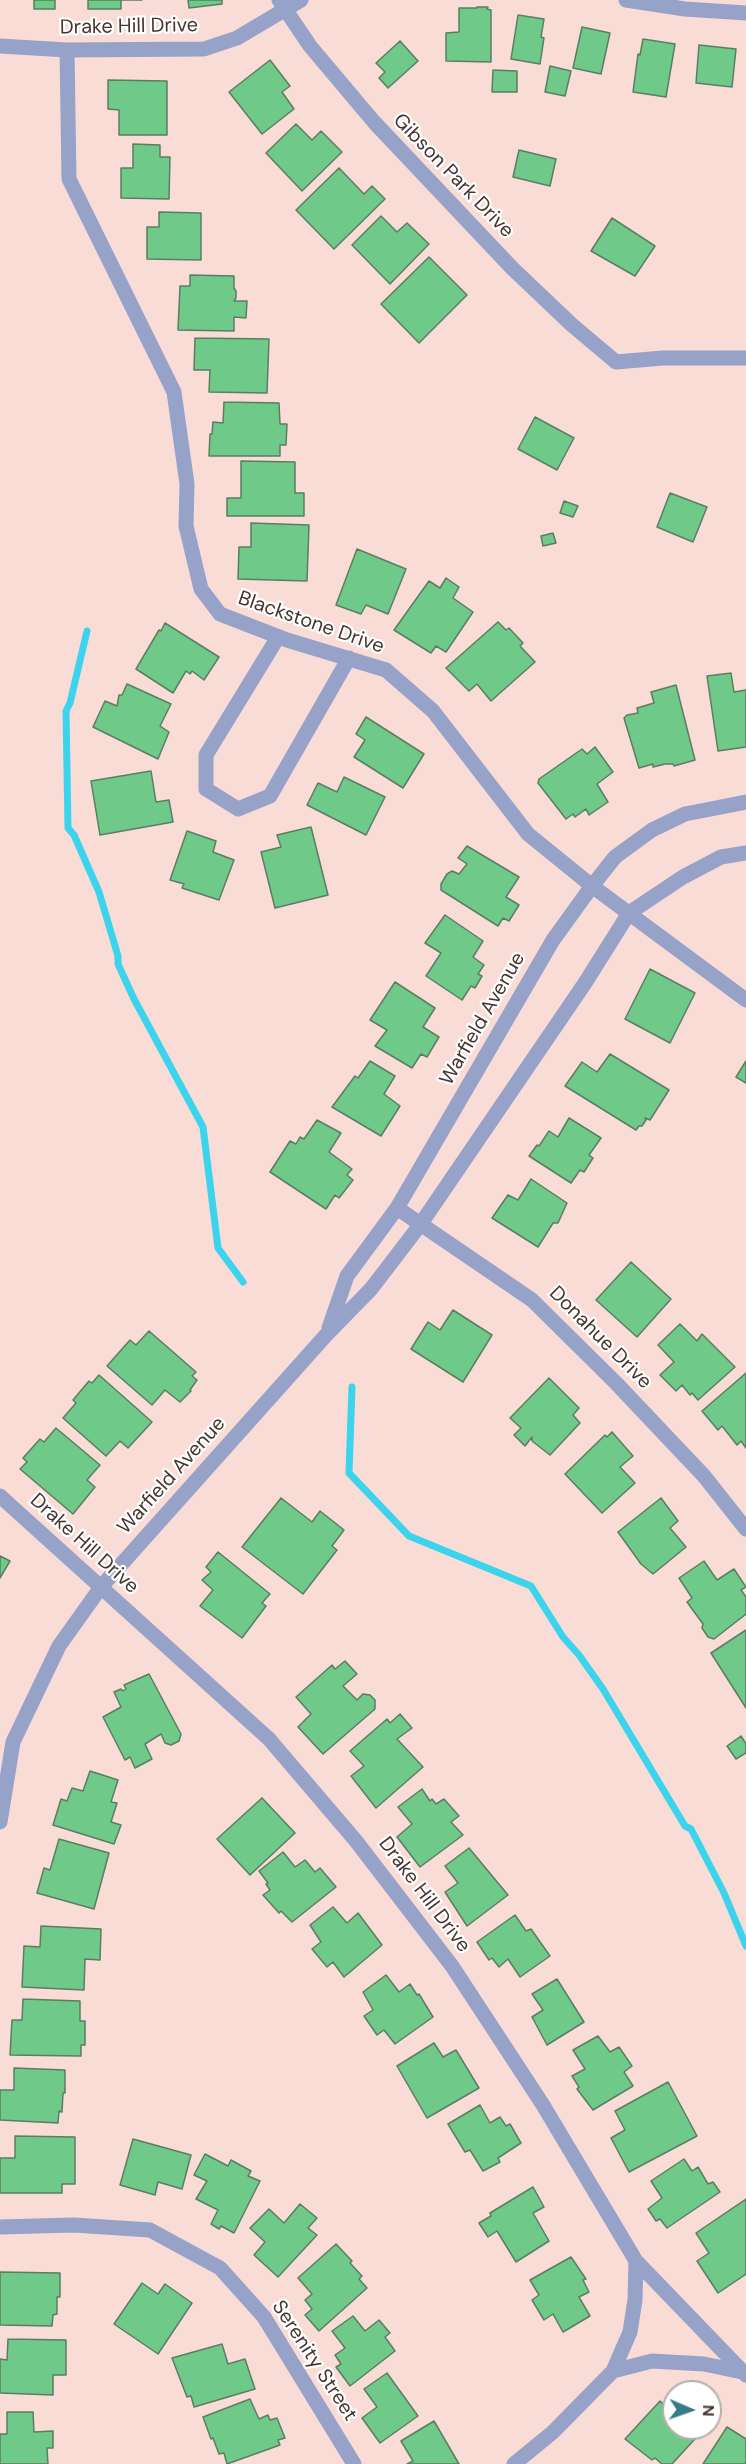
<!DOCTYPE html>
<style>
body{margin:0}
#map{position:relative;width:746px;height:2464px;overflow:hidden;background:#fadcd7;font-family:"DM Sans",sans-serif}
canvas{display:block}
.north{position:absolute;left:662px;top:2380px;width:60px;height:60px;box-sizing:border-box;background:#fff;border:2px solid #b5aeac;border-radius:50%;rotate:92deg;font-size:16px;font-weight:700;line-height:24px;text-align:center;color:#463430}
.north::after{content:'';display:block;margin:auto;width:21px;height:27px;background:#367c89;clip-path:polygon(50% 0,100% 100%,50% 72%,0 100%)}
</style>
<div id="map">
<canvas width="746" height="2464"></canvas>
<div class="north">N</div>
</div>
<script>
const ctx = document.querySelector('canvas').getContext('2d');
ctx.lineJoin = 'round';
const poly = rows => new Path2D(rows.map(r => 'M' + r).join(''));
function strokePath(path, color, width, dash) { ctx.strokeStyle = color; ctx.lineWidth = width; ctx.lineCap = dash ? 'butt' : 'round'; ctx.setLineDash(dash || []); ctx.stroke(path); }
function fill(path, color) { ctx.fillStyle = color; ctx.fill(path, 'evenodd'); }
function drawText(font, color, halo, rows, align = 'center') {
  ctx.font = font + ' "DM Sans",sans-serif'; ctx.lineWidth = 4.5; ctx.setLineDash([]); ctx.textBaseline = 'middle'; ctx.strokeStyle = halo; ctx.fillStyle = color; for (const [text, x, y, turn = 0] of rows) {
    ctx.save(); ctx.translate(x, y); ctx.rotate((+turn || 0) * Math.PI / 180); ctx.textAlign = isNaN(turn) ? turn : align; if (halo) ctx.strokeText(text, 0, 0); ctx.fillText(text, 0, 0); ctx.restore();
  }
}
strokePath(poly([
 [87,631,70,703,66,711,68,828,74,835,99,892,118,956,118,964,134,999,203,1127,218,1248,243,1282],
 [352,1387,349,1473,409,1536,531,1586,563,1637,579,1655,603,1689,685,1826,691,1829,724,1893,746,1946]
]), '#3cd4ed', 7);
const building = poly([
 [34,0,55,0,55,9,34,9,34,0],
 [88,0,142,0,121,0,121,9,88,9,88,0],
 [188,0,222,0,222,4,189,8,188,0],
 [477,7,488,7,487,9,491,10,491,62,446,61,446,33,459,32,459,8,477,8,477,7],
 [518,15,544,19,541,37,544,38,540,64,511,59,518,15],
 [582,27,610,33,601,74,573,68,582,27],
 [643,39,675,44,666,97,633,92,638,54,640,55,643,39],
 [400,41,418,61,388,88,379,78,385,72,376,63,400,41],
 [699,45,736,49,732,87,696,83,699,45],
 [270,60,290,86,282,92,294,109,262,134,229,92,270,60],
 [550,66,571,71,565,96,545,92,550,66],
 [493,70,517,71,517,92,492,92,493,70],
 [108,80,167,81,167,135,119,135,119,110,108,109,108,80],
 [296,124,312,140,321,131,342,152,302,191,266,153,296,124],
 [133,144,160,145,160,157,170,157,169,199,121,198,121,168,133,168,133,144],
 [519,150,556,159,550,186,513,177,519,150],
 [339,168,364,194,372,186,385,199,334,249,296,210,339,168],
 [159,212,201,213,201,260,147,259,147,227,159,227,159,212],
 [381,216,397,232,407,223,429,244,390,284,352,245,381,216],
 [612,218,655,246,635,276,591,251,612,218],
 [429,257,467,295,419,343,381,304,429,257],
 [190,275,234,276,234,288,236,291,236,298,234,301,247,301,246,318,234,317,234,331,178,330,180,286,190,286,190,275],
 [195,338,269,339,267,393,209,392,210,370,194,370,195,338],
 [224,402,279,403,280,424,287,424,286,445,280,445,280,456,209,456,210,434,212,434,213,422,223,423,224,402],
 [535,417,574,438,557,470,518,449,535,417],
 [241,461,295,462,295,493,304,493,304,516,227,516,227,498,241,498,241,461],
 [670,493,707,507,693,542,657,527,670,493],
 [564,501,578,506,573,517,560,513,564,501],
 [251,523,309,525,307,581,238,579,239,547,251,547,251,523],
 [553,533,556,543,543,546,541,536,553,533],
 [357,549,406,569,388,614,366,605,361,614,336,605,357,549],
 [446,578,459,587,453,598,473,612,446,652,436,646,431,653,394,630,429,581,440,588,446,578],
 [498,622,506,630,509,628,523,643,520,646,535,662,491,701,477,684,469,691,446,668,498,622],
 [165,623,219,657,204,680,192,671,190,674,186,671,173,693,136,669,159,630,161,631,165,623],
 [731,673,734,692,746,690,746,747,718,751,707,676,731,673],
 [127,684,171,704,160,726,169,732,158,759,93,727,105,701,117,706,119,695,122,695,127,684],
 [676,685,695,760,674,766,673,764,665,764,653,767,653,764,639,768,624,718,627,715,638,713,637,708,654,703,651,692,676,685],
 [366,717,424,754,403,788,354,757,365,740,356,734,366,717],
 [595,747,613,772,597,784,608,802,589,815,586,809,575,817,573,814,566,819,538,783,539,779,582,749,587,754,595,747],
 [151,771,156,802,169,800,173,822,100,835,91,781,151,771],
 [344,777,385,797,366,835,307,805,318,783,337,792,344,777],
 [311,827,328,895,275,908,261,852,281,847,277,835,311,827],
 [187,831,216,841,213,852,234,860,219,900,182,888,184,884,170,880,187,831],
 [467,846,519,877,506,897,519,905,509,921,503,918,498,926,441,890,441,884,447,874,452,871,459,874,467,864,458,858,467,846],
 [445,915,483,941,473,957,484,965,478,974,482,976,475,988,471,986,462,1000,426,976,441,953,425,943,445,915],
 [650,969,695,993,670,1043,625,1019,650,969],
 [395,982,435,1008,423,1027,439,1037,427,1057,421,1054,412,1068,375,1046,387,1030,370,1020,395,982],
 [610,1054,669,1090,650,1120,645,1118,646,1120,642,1126,639,1126,636,1130,565,1086,582,1062,597,1072,610,1054],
 [370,1061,395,1076,384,1094,400,1106,381,1136,332,1107,355,1076,358,1078,370,1061],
 [746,1061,746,1083,736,1077,746,1061],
 [569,1118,601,1138,589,1155,593,1158,584,1172,580,1170,571,1183,529,1156,537,1145,539,1146,549,1131,558,1137,569,1118],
 [317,1120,341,1133,329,1152,352,1169,347,1175,353,1180,339,1198,335,1195,326,1209,270,1172,290,1141,296,1144,300,1137,304,1139,317,1120],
 [531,1179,567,1203,558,1223,553,1223,538,1247,492,1218,508,1195,518,1200,531,1179],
 [631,1262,671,1299,637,1337,596,1300,631,1262],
 [453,1310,492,1335,463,1382,411,1349,428,1322,440,1330,453,1310],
 [680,1324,697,1341,702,1334,735,1367,698,1400,692,1393,690,1395,682,1385,676,1391,660,1375,674,1362,658,1345,680,1324],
 [149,1331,196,1372,192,1376,197,1380,190,1390,191,1391,180,1402,165,1390,152,1405,107,1366,130,1340,136,1345,149,1331],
 [746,1373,746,1448,741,1441,737,1445,722,1426,718,1430,702,1411,746,1373],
 [99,1375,152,1422,128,1448,120,1441,106,1456,63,1418,76,1403,73,1400,89,1381,92,1383,99,1375],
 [549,1378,579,1408,573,1415,580,1423,550,1455,532,1441,532,1437,525,1446,514,1435,521,1428,510,1418,549,1378],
 [56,1428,100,1465,87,1480,95,1487,73,1514,20,1469,27,1462,23,1458,40,1439,44,1442,56,1428],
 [612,1432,633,1456,620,1467,635,1483,602,1513,565,1474,605,1435,607,1437,612,1432],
 [281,1498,312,1522,320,1511,344,1530,332,1546,337,1550,303,1594,242,1547,281,1498],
 [661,1498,678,1521,670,1528,686,1547,653,1574,641,1564,618,1532,661,1498],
 [218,1552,270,1594,262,1603,266,1606,242,1638,200,1606,213,1590,202,1580,211,1572,206,1567,218,1552],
 [0,1556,10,1561,0,1578,0,1556],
 [704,1561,717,1580,734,1569,746,1587,741,1590,746,1597,746,1614,714,1639,708,1637,702,1628,703,1624,687,1602,692,1598,679,1578,704,1561],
 [746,1630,746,1708,711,1653,746,1630],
 [345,1661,357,1674,343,1686,357,1700,363,1694,370,1695,375,1700,375,1709,323,1754,298,1727,311,1714,296,1697,332,1665,335,1669,345,1661],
 [149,1674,181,1734,179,1741,171,1745,165,1743,161,1734,145,1744,152,1759,135,1768,130,1757,125,1760,103,1717,121,1707,114,1692,121,1689,123,1691,126,1689,124,1685,149,1674],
 [400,1714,412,1728,397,1739,423,1767,376,1808,351,1776,364,1766,350,1751,387,1719,390,1723,400,1714],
 [741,1736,746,1744,746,1753,736,1759,727,1746,741,1736],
 [90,1771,118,1780,111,1802,117,1803,111,1822,121,1825,114,1844,53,1825,61,1799,67,1801,72,1788,83,1791,90,1771],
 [422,1789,430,1801,432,1799,436,1804,444,1799,459,1816,451,1822,463,1835,420,1867,397,1837,412,1824,398,1807,422,1789],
 [262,1798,295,1833,250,1875,217,1839,262,1798],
 [59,1839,109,1853,94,1909,37,1893,44,1868,50,1870,59,1839],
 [469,1848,508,1895,467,1926,445,1892,458,1883,445,1866,469,1848],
 [283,1852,295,1867,305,1860,315,1872,320,1868,336,1887,292,1922,281,1911,279,1913,263,1895,270,1890,266,1884,268,1883,259,1871,283,1852],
 [333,1907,347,1923,358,1913,382,1945,344,1977,333,1962,327,1967,312,1949,321,1942,310,1925,333,1907],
 [515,1915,526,1931,531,1929,550,1956,520,1977,508,1959,499,1967,492,1958,489,1960,477,1942,515,1915],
 [41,1926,101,1929,100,1960,85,1959,84,1990,22,1987,24,1946,40,1947,41,1926],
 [386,1975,399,1992,410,1984,417,1995,419,1994,433,2017,395,2044,384,2030,377,2035,364,2016,373,2010,363,1992,386,1975],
 [557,1979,584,2022,547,2045,532,2017,543,2010,532,1994,557,1979],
 [23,1999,80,2001,80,2021,85,2021,85,2045,81,2045,81,2056,10,2055,12,2020,22,2020,23,1999],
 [598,2036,610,2052,619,2047,632,2066,624,2072,633,2086,593,2110,577,2089,579,2087,572,2076,585,2069,573,2050,598,2036],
 [434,2043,443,2057,456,2050,479,2088,427,2118,397,2066,434,2043],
 [14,2068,65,2070,65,2093,63,2093,62,2112,59,2111,58,2123,0,2120,0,2090,14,2090,14,2068],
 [668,2082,697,2136,629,2172,611,2138,625,2130,615,2111,668,2082],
 [480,2105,490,2123,500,2117,506,2126,510,2124,521,2143,498,2158,500,2162,483,2171,470,2150,465,2152,448,2124,480,2105],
 [15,2136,75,2137,75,2184,62,2184,62,2193,0,2193,0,2158,15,2158,15,2136],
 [133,2139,191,2155,182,2189,158,2182,155,2195,120,2185,133,2139],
 [205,2154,228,2166,231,2160,251,2171,248,2176,260,2181,234,2233,221,2226,219,2229,211,2224,218,2210,196,2199,207,2181,194,2175,205,2154],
 [684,2159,692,2171,698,2167,708,2184,713,2182,720,2192,667,2228,660,2219,656,2221,648,2209,662,2198,651,2181,684,2159],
 [533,2187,544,2207,533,2213,549,2241,516,2262,497,2231,488,2237,479,2223,491,2216,490,2213,533,2187],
 [746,2199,746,2274,718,2293,697,2261,709,2253,696,2233,746,2199],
 [300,2204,317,2218,308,2228,317,2235,278,2277,254,2255,265,2242,250,2228,269,2209,284,2223,300,2204],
 [336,2244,352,2261,350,2263,362,2276,359,2279,367,2288,319,2331,305,2315,312,2309,305,2300,312,2294,298,2278,336,2244],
 [571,2257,586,2279,583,2280,589,2292,579,2297,590,2316,563,2332,553,2314,544,2320,532,2300,539,2295,530,2280,571,2257],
 [0,2272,60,2273,60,2297,57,2297,57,2314,53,2315,52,2326,0,2325,0,2272],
 [142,2283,158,2294,165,2284,192,2303,158,2354,114,2324,142,2283],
 [353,2316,365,2331,379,2320,390,2333,385,2337,395,2351,350,2386,336,2367,341,2364,335,2355,345,2348,332,2331,353,2316],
 [8,2339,66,2340,66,2375,53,2375,53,2395,0,2393,0,2359,7,2360,8,2339],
 [222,2344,228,2364,245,2359,255,2389,194,2407,191,2396,187,2397,172,2358,222,2344],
 [387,2373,418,2416,380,2443,362,2418,377,2407,364,2389,387,2373],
 [250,2399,259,2419,268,2415,270,2420,277,2418,285,2438,278,2440,280,2445,227,2464,224,2453,219,2454,213,2438,211,2439,203,2417,250,2399],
 [660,2401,674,2414,674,2428,705,2428,672,2464,662,2464,655,2458,652,2460,625,2439,660,2401],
 [7,2412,33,2412,34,2432,53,2431,53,2448,47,2448,48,2464,0,2464,0,2434,7,2434,7,2412],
 [434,2421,459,2464,407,2464,413,2461,401,2441,434,2421],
 [727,2427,746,2439,746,2464,703,2464,727,2427]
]);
fill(building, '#6fc989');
strokePath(building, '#5b7d63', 1.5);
strokePath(poly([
 [279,0,310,46,374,122,512,268,572,325,616,362,663,358,746,358],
 [626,0,685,9,746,13],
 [0,46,67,50,204,49,237,38,301,0],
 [67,50,69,179,174,392,187,484,186,526,201,589,220,614,287,640,386,670,433,711,528,834,592,886,746,1000],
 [278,637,206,755,206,789,238,809,270,796,349,658],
 [397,1208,532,1300,616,1383,704,1476,746,1529],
 [329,1328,347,1276,397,1208,553,940,592,886,615,857,652,830,685,814,746,802],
 [0,1496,269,1739,356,1841,452,1966,543,2105,636,2261,746,2375],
 [0,1822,13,1742,59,1646,101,1587,327,1334,371,1289,420,1225,585,983,629,913,683,877,721,857,746,853],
 [0,2227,74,2225,150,2230,220,2268,264,2317,354,2464],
 [613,2371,630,2332,635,2300,636,2261],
 [514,2464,553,2432,613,2371,652,2361,704,2364,742,2372]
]), '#96a2c8', 15);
drawText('20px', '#463430', '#fff', [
 ["Drake Hill Drive",129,27,-1],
 ["Gibson Park Drive",453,176,46],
 ["Blackstone Drive",311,623,19],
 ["Warfield Avenue",483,1019,-60],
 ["Donahue Drive",600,1338,45],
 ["Warfield Avenue",172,1476,-48],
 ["Drake Hill Drive",84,1544,42],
 ["Drake Hill Drive",424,1895,53],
 ["Serenity Street",314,2361,57]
]);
</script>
